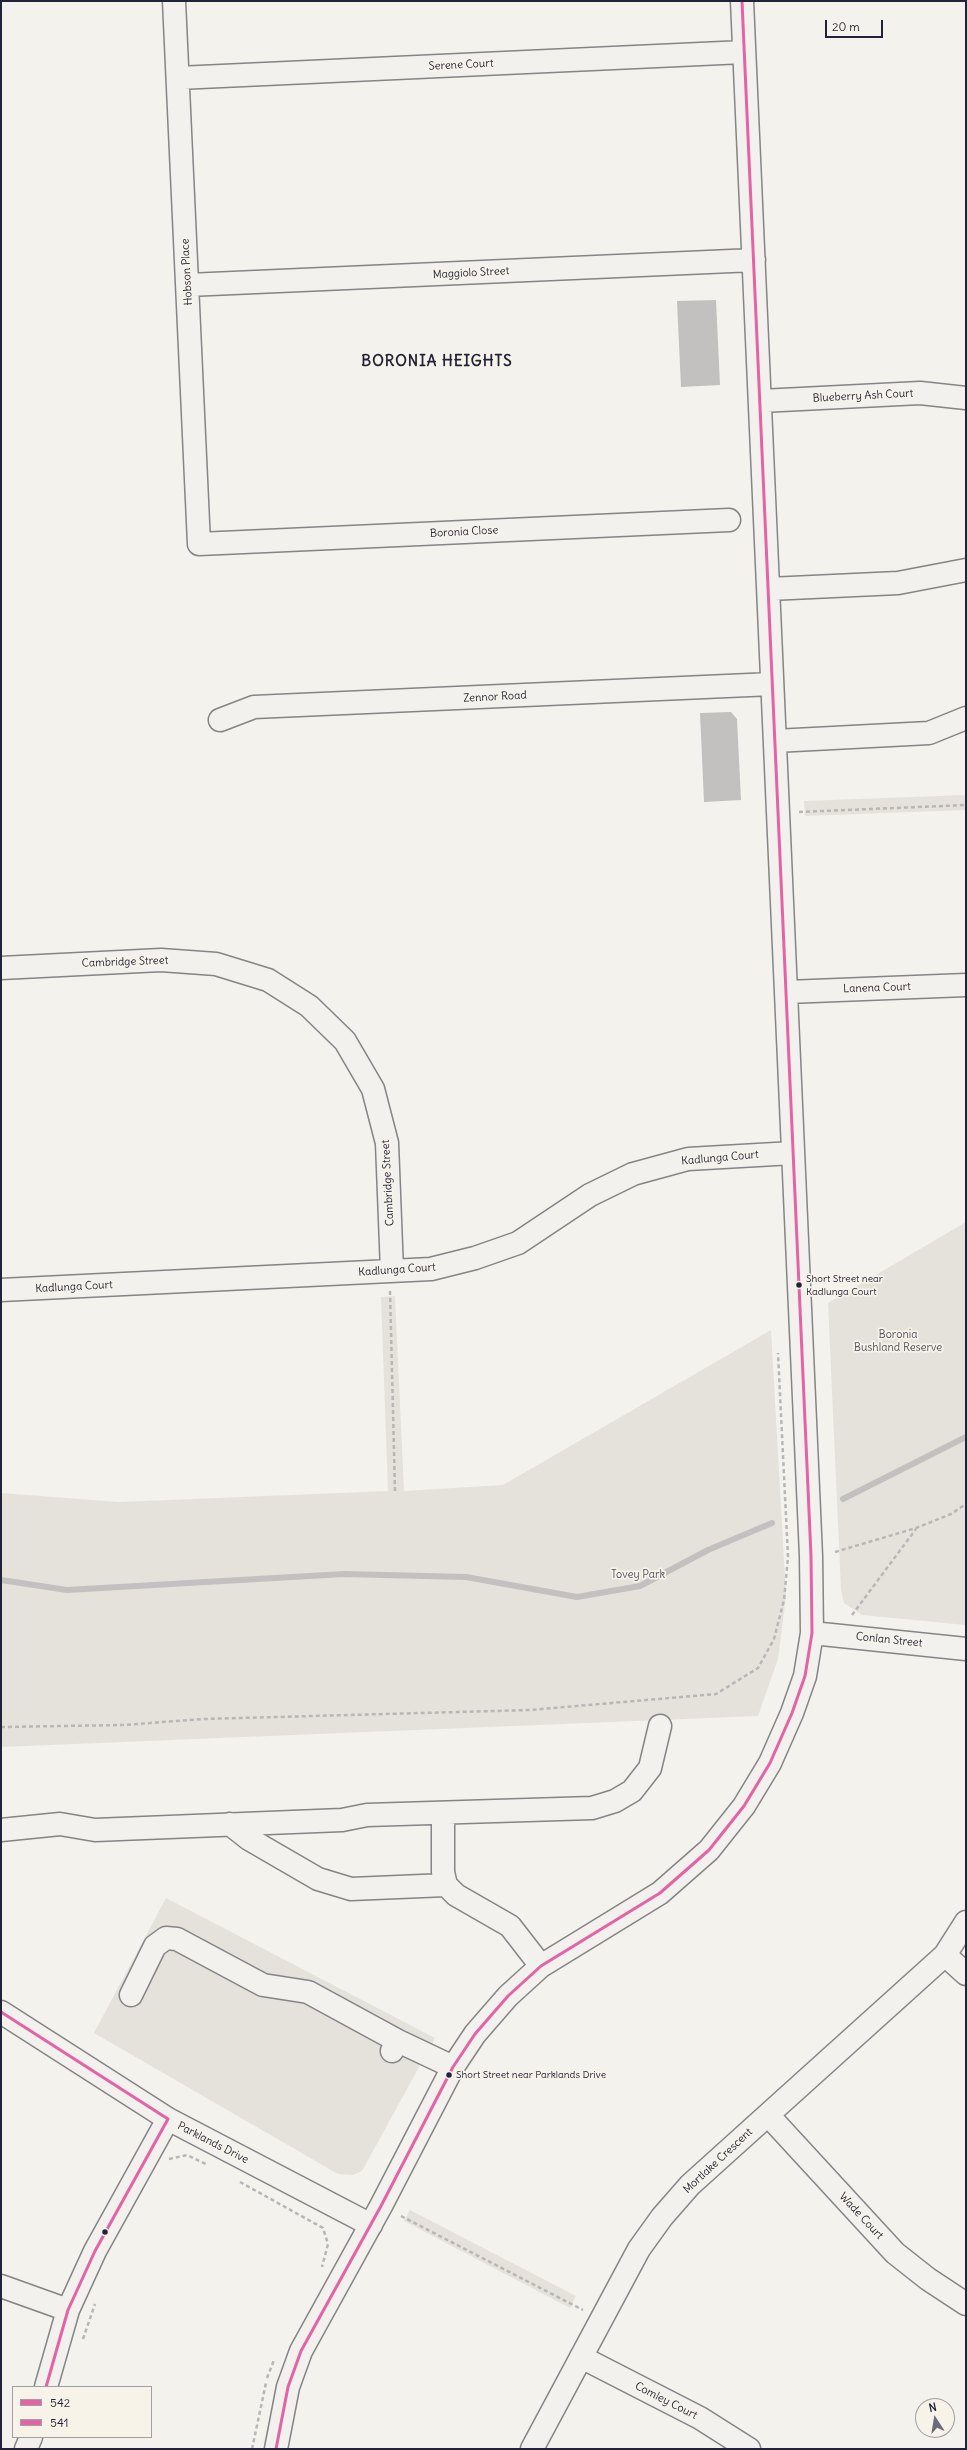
<!DOCTYPE html>
<style>
body{margin:0}
#map{position:relative;width:967px;height:2450px;overflow:hidden;background:#f4f2ec;font-family:Delius,sans-serif}
canvas{display:block}
.frame{position:absolute;inset:0;border:2px solid #22223b;pointer-events:none}
.legend{position:absolute;left:12px;top:2386px;width:140px;height:52px;box-sizing:border-box;background:#f7f3e8;border:1px solid #a29fa3;margin:0;padding:5px 7px;list-style:none;font-size:12px;color:#22223b}
.legend li{display:flex;align-items:center;gap:8px;height:20px}
.legend b{width:20px;border:1px solid #a29fa3}
.north{position:absolute;left:915px;top:2398px;width:40px;height:40px;box-sizing:border-box;background:#f7f3e8;border:1px solid #a29fa3;border-radius:50%;rotate:348deg;font-size:11px;font-weight:700;line-height:16px;text-align:center;color:#22223b}
.north::after{content:'';display:block;margin:auto;width:14px;height:18px;background:#6c6b79;clip-path:polygon(50% 0,100% 100%,50% 72%,0 100%)}
.scale{position:absolute;left:825px;top:20px;width:58px;height:18px;box-sizing:border-box;border:2px solid #22223b;border-top:0;padding-left:5px;font-size:12px;line-height:14px;white-space:nowrap;color:#22223b;-webkit-text-stroke:3px #f7f3e8;paint-order:stroke}
</style>
<div id="map">
<canvas width="967" height="2450"></canvas>
<div class="frame"></div>
<ul class="legend">
<li><b style="height:5px;background:#e463a4"></b>542</li>
<li><b style="height:5px;background:#e463a4"></b>541</li>
</ul>
<div class="north">N</div>
<div class="scale">20 m</div>
</div>
<script>
const ctx = document.querySelector('canvas').getContext('2d');
ctx.lineJoin = 'round';
function fill(path, color) { ctx.fillStyle = color; ctx.fill(path, 'evenodd'); }
const poly = rows => new Path2D(rows.map(r => 'M' + r).join(''));
function strokePath(path, color, width, dash) { ctx.strokeStyle = color; ctx.lineWidth = width; ctx.lineCap = dash ? 'butt' : 'round'; ctx.setLineDash(dash || []); ctx.stroke(path); }
function drawText(font, color, halo, rows, align = 'center') {
  ctx.font = font + ' Delius,sans-serif'; ctx.lineWidth = 3.5; ctx.setLineDash([]); ctx.textBaseline = 'middle'; ctx.strokeStyle = halo; ctx.fillStyle = color; for (const [text, x, y, turn = 0] of rows) {
    ctx.save(); ctx.translate(x, y); ctx.rotate((+turn || 0) * Math.PI / 180); ctx.textAlign = isNaN(turn) ? turn : align; if (halo) ctx.strokeText(text, 0, 0); ctx.fillText(text, 0, 0); ctx.restore();
  }
}
fill(poly([
 [966,795,966,810,805,816,804,801],
 [966,1222,966,1625,862,1615,844,1603,841,1590,828,1303],
 [395,1296,404,1491,503,1485,771,1330,786,1596,778,1659,758,1716,1,1747,1,1493,119,1502,388,1491,381,1297],
 [166,1898,435,2038,362,2171,353,2175,338,2174,94,2033],
 [410,2210,576,2296,570,2308,404,2221]
]), '#e5e2dc');
fill(poly([
 [716,300,720,385,681,387,677,301],
 [731,712,737,719,741,800,704,802,700,713]
]), '#c3c0c0');
strokePath(poly([
 [843,1499,966,1437],
 [1,1580,67,1590,344,1574,466,1577,577,1597,640,1586,708,1550,772,1523]
]), '#c3c0c0', 6);
const minor = poly([
 [174,1,199,544,729,520],
 [178,78,744,52],
 [188,285,754,260],
 [761,401,920,393,966,398],
 [769,589,898,583,966,570],
 [220,720,254,707,772,684],
 [775,741,929,733,966,718],
 [1,968,161,960,216,964,268,980,309,1006,345,1041,373,1089,387,1143,392,1271],
 [787,992,966,985],
 [1,1290,431,1269,475,1258,518,1243,590,1195,633,1174,688,1159,793,1153],
 [812,1633,966,1649],
 [443,1813,443,1872,446,1885,456,1895,510,1926,541,1966],
 [230,1824,249,1839,318,1879,351,1889,446,1885],
 [1,1830,60,1824,95,1830,342,1820,367,1815,592,1808,615,1801,632,1791,650,1768,660,1726],
 [945,1955,966,1974],
 [131,1995,155,1946,166,1938,177,1939,263,1985,308,1992,398,2041,392,2051],
 [1,2012,168,2119,371,2225],
 [398,2041,453,2067],
 [768,2115,895,2253,928,2279,966,2304],
 [1,2286,68,2310],
 [581,2357,700,2418,749,2449],
 [46,2387,68,2310,95,2251,168,2119],
 [26,2449,31,2437],
 [276,2449,288,2387,301,2351,381,2206,453,2067,475,2034,508,1996,541,1966,660,1893,709,1850,744,1806,770,1763,792,1713,805,1676,812,1633,811,1556,742,1],
 [532,2449,639,2249,662,2217,690,2185,945,1955,966,1922]
]);
strokePath(minor, '#858486', 25);
strokePath(poly([
 [799,812,966,805],
 [390,1291,395,1491],
 [835,1552,916,1528,951,1514,966,1504],
 [852,1615,916,1529],
 [1,1727,123,1725,204,1719,530,1710,716,1694,758,1668,774,1639,784,1600,788,1557,778,1353],
 [169,2159,187,2155,206,2164],
 [240,2182,323,2228,328,2244,322,2267],
 [401,2216,583,2310],
 [83,2339,95,2304],
 [267,2378,274,2360],
 [252,2449,266,2383]
]), '#b8b6b6', 2.5, [4, 3]);
strokePath(minor, '#f2f1ed', 22);
strokePath(poly([
 [276,2449,288,2387,301,2351,381,2206,453,2067,475,2034,508,1996,541,1966,660,1893,709,1850,744,1806,770,1763,792,1713,805,1676,812,1633,811,1556,742,1]
]), '#e463a4', 3);
strokePath(poly([
 [1,2012,168,2119],
 [46,2387,68,2310,95,2251,168,2119]
]), '#e463a4', 3);
for (const [x, y, r, color] of [
 [799,1285,3.5,"#22223b"],
 [449,2075,3.5,"#22223b"],
 [105,2232,3.5,"#22223b"]
]) { const dot = new Path2D(); dot.arc(x, y, r, 0, 2 * Math.PI); ctx.fillStyle = color; ctx.fill(dot); strokePath(dot, '#f7f3e8', 1.5); }
drawText('10px', '#22223b', '#f7f3e8', [
 ["Short Street near",806,1279],
 ["Kadlunga Court",806,1292],
 ["Short Street near Parklands Drive",456,2075]
], 'left');
drawText('11px', '#22223b', '#f7f3e8', [
 ["Serene Court",461,65,-3],
 ["Hobson Place",187,272,-93],
 ["Maggiolo Street",471,273,-3],
 ["Blueberry Ash Court",863,396,-3],
 ["Boronia Close",464,532,-3],
 ["Zennor Road",495,697,-3],
 ["Cambridge Street",125,962,-2],
 ["Lanena Court",877,988,-2],
 ["Kadlunga Court",720,1158,-5],
 ["Cambridge Street",388,1183,-93],
 ["Kadlunga Court",397,1270,-4],
 ["Kadlunga Court",74,1287,-3],
 ["Conlan Street",889,1640,6],
 ["Parklands Drive",213,2143,27],
 ["Mortlake Crescent",718,2161,-43],
 ["Wade Court",861,2216,47],
 ["Comley Court",666,2401,27]
]);
drawText('11px', '#504f60', '#f7f3e8', [
 ["Boronia",898,1335],
 ["Bushland Reserve",898,1348],
 ["Tovey Park",638,1575]
]);
ctx.letterSpacing = '1px';
drawText('bold 15px', '#22223b', '#f7f3e8', [
 ["BORONIA HEIGHTS",437,362]
]);
ctx.letterSpacing = '0px';
</script>
